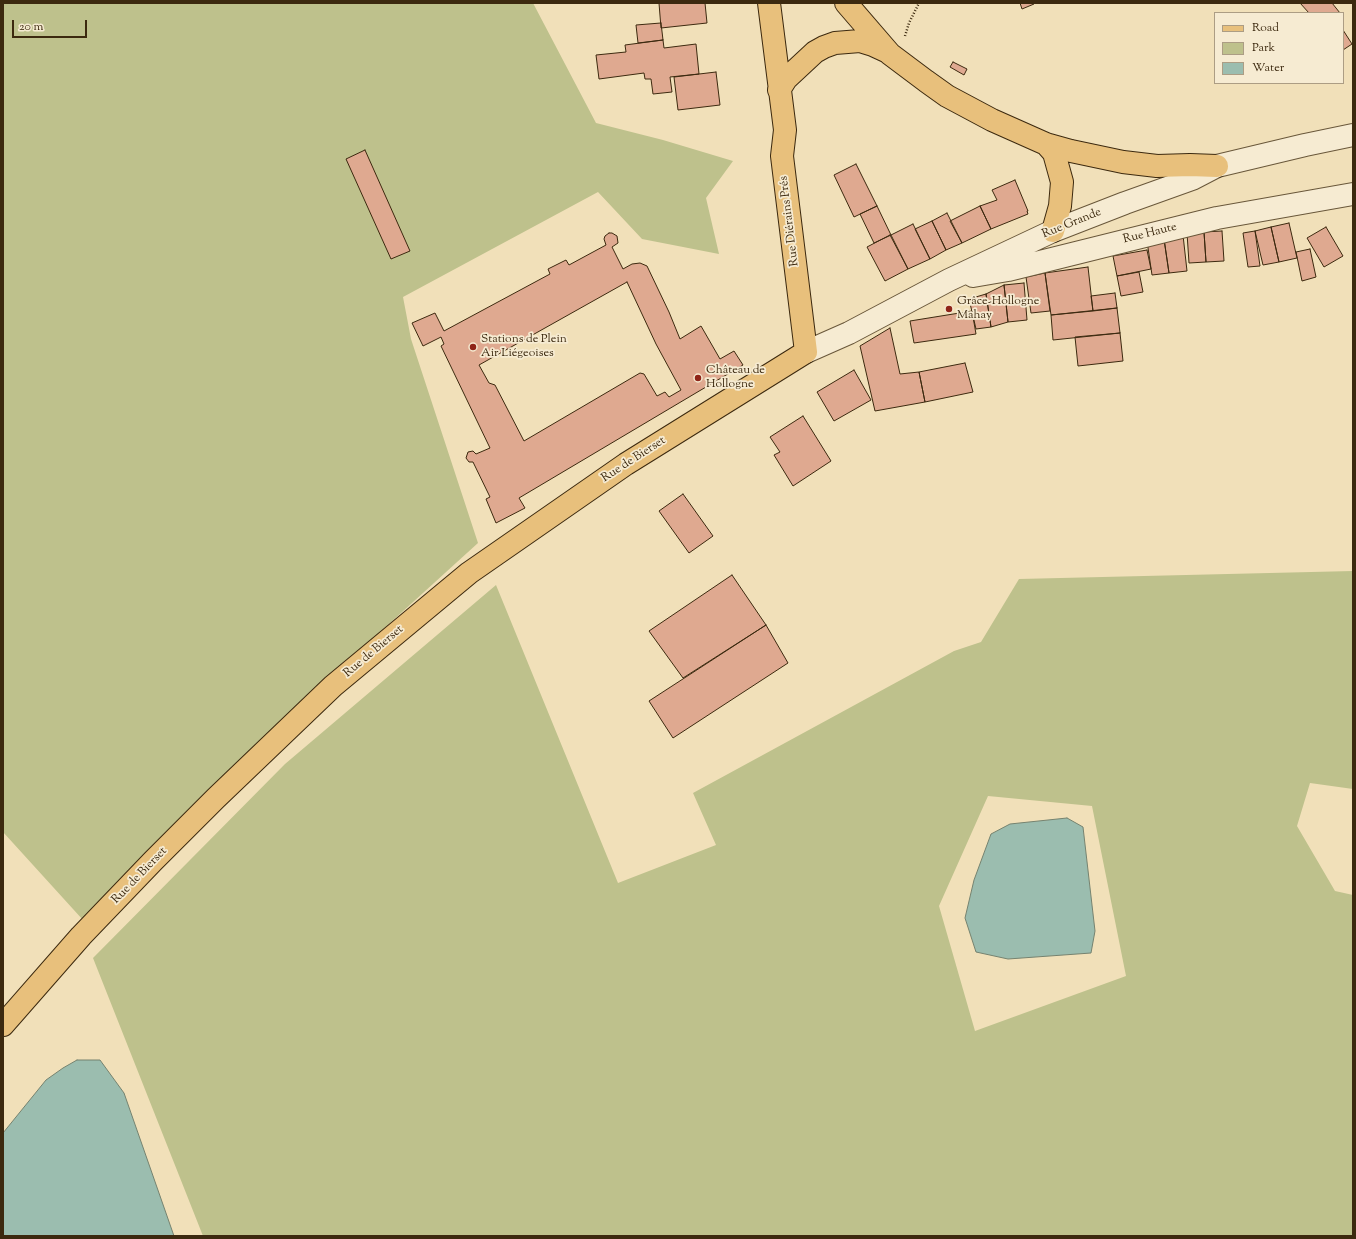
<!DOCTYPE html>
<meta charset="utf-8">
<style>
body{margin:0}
#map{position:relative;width:1356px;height:1239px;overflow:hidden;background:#f1e0b9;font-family:"Sorts Mill Goudy",serif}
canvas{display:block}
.frame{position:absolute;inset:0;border:4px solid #3c290f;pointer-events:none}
.legend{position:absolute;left:1214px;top:12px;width:130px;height:72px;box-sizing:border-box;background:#f6ebd2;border:1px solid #ac9d84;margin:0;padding:5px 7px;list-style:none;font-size:12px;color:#3c290f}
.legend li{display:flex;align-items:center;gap:8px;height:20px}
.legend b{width:20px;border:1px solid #ac9d84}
.scale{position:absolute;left:12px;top:20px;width:75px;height:18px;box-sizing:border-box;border:2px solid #3c290f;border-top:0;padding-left:5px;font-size:12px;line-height:14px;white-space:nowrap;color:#3c290f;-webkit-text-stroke:3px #f6ebd2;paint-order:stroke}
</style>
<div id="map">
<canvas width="1356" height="1239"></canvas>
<div class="frame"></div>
<ul class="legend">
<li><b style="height:5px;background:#e8c07c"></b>Road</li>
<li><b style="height:11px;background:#bec18c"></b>Park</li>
<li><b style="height:11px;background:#9bbdaf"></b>Water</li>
</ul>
<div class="scale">20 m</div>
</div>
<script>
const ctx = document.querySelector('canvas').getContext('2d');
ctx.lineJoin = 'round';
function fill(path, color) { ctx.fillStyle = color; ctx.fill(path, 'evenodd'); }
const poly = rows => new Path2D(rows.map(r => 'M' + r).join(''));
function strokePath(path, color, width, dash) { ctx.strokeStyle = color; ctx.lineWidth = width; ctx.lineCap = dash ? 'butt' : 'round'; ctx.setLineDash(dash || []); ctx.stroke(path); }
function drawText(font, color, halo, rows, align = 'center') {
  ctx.font = font + ' "Sorts Mill Goudy",serif'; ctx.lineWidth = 3.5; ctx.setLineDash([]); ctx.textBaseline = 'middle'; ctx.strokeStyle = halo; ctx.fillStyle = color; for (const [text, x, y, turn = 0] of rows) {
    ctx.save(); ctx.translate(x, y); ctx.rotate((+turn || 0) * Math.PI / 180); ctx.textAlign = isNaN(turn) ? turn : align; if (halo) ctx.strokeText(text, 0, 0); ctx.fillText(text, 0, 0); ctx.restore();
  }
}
fill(poly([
 [3,3,533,3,596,123,663,140,733,161,706,198,719,254,642,239,598,192,403,297,411,339,478,543,248,752,83,920,3,832],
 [1353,571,1353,789,1310,783,1297,826,1335,891,1353,895,1353,1236,203,1236,93,958,285,764,496,585,618,883,716,845,693,793,954,651,981,642,1019,579],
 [988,796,1092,806,1126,976,975,1031,939,906]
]), '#bec18c');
const water = poly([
 [1067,818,1083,827,1095,931,1091,953,1008,959,976,952,965,918,974,880,991,834,1010,824,1067,818],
 [77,1060,100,1060,124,1093,174,1236,3,1236,3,1133,46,1080,63,1068,77,1060]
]);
fill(water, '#9bbdaf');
strokePath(water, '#75826f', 1);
const building = poly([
 [659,3,705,3,707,23,661,28,659,3],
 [1020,3,1033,3,1034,4,1022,9,1020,3],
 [1300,3,1332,3,1340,13,1309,13,1300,3],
 [661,23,663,40,638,43,636,25,661,23],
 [1343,30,1352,44,1343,50,1343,30],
 [663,40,664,48,696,44,699,74,670,77,672,92,653,94,651,79,645,79,644,73,599,79,596,55,626,52,625,45,663,40],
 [953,62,967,69,964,75,950,67,953,62],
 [716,72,720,105,678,110,674,77,716,72],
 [365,150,410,251,391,259,346,159,365,150],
 [856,164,877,206,854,217,834,175,856,164],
 [1015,180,1028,211,1027,211,1028,214,991,229,980,206,997,200,992,190,1015,180],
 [877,206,891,235,874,243,860,214,877,206],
 [980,206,991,229,962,243,950,221,980,206],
 [947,213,962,243,946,250,932,221,947,213],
 [932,221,946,250,930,259,915,229,932,221],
 [1289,223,1297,258,1279,262,1271,227,1289,223],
 [913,224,930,259,908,269,891,235,913,224],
 [1271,227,1279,262,1263,265,1255,231,1271,227],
 [1326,227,1343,256,1324,267,1307,238,1326,227],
 [1222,231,1224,261,1206,262,1204,232,1222,231],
 [1255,231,1260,266,1248,267,1243,233,1255,231],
 [1204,232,1206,262,1189,263,1187,233,1204,232],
 [609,233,612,233,617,236,618,243,612,247,623,269,632,264,640,263,647,266,669,312,680,339,701,326,720,359,734,351,743,365,519,498,525,508,496,523,486,499,490,497,473,462,469,462,466,458,468,452,473,451,476,454,490,448,441,346,444,344,441,337,423,346,412,323,435,313,444,331,550,274,548,269,566,260,569,265,606,245,604,239,605,236,609,233],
 [627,282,656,344,681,390,669,397,665,392,657,396,644,374,640,373,524,441,495,385,489,383,479,365,627,282],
 [890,235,908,269,885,281,867,247,890,235],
 [1183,235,1187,271,1169,273,1164,239,1183,235],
 [1164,239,1169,273,1152,275,1147,241,1164,239],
 [1310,249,1316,277,1302,281,1296,252,1310,249],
 [1147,250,1151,269,1117,276,1113,256,1147,250],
 [1088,267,1093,311,1051,315,1045,273,1088,267],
 [1139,272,1143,292,1121,296,1117,276,1139,272],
 [1045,273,1050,311,1031,313,1026,277,1045,273],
 [1024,283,1027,320,1008,322,1004,285,1024,283],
 [1004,285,1008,322,991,327,986,294,1004,285],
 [1115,293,1117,308,1093,311,1091,296,1115,293],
 [986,294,991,327,976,329,969,299,986,294],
 [1117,308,1120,333,1053,340,1051,315,1117,308],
 [972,311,976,334,914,343,910,321,972,311],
 [890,328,900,374,919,372,925,402,875,411,860,346,890,328],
 [1120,333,1123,361,1078,366,1075,337,1120,333],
 [965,363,973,392,925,402,919,372,965,363],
 [854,370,871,400,834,421,817,392,854,370],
 [803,416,831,461,793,486,774,455,780,452,770,437,803,416],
 [683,494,713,536,689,553,659,511,683,494],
 [732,575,766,625,683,678,649,631,732,575],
 [766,625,788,663,673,738,649,701,766,625]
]);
fill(building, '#dfa990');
strokePath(building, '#3c290f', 1);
const minor = poly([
 [973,276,1008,270,1217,218,1353,194],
 [806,352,849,333,949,280,1053,231,1125,203,1192,179,1217,166,1305,145,1353,135]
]);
const major = poly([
 [846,3,890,54,926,81,947,96,992,120,1046,144,1071,151,1123,162,1157,166,1190,165,1217,166],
 [779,90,786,79,815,52,824,47,835,43,860,41,873,45,886,51],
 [1046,144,1054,153,1062,182,1060,206,1053,231],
 [3,1025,81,936,153,861,216,798,333,686,469,573,626,464,806,352,782,156,785,130,769,3]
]);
strokePath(minor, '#69573a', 24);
strokePath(major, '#3c290f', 24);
strokePath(poly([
 [905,36,909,23,919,3]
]), '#3c290f', 2.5, [1, 2]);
strokePath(minor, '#f6ebd2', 22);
strokePath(major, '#e8c07c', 22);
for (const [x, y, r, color] of [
 [949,309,4,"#8f2418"],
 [473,347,4,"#8f2418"],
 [698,378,4,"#8f2418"]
]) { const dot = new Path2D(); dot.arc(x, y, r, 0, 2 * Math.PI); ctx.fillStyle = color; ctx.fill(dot); strokePath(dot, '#f6ebd2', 1.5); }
drawText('12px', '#3c290f', '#f6ebd2', [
 ["Rue Diérains Prés",790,221,-97],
 ["Rue Grande",1072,224,-22],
 ["Rue Haute",1150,234,-14],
 ["Rue de Bierset",634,460,-33],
 ["Rue de Bierset",374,652,-40],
 ["Rue de Bierset",140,876,-46]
]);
drawText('12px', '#3c290f', '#f6ebd2', [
 ["Grâce-Hollogne",957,302],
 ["Mahay",957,316],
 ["Stations de Plein",481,340],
 ["Air Liégeoises",481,354],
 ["Château de",706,371],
 ["Hollogne",706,385]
], 'left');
</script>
